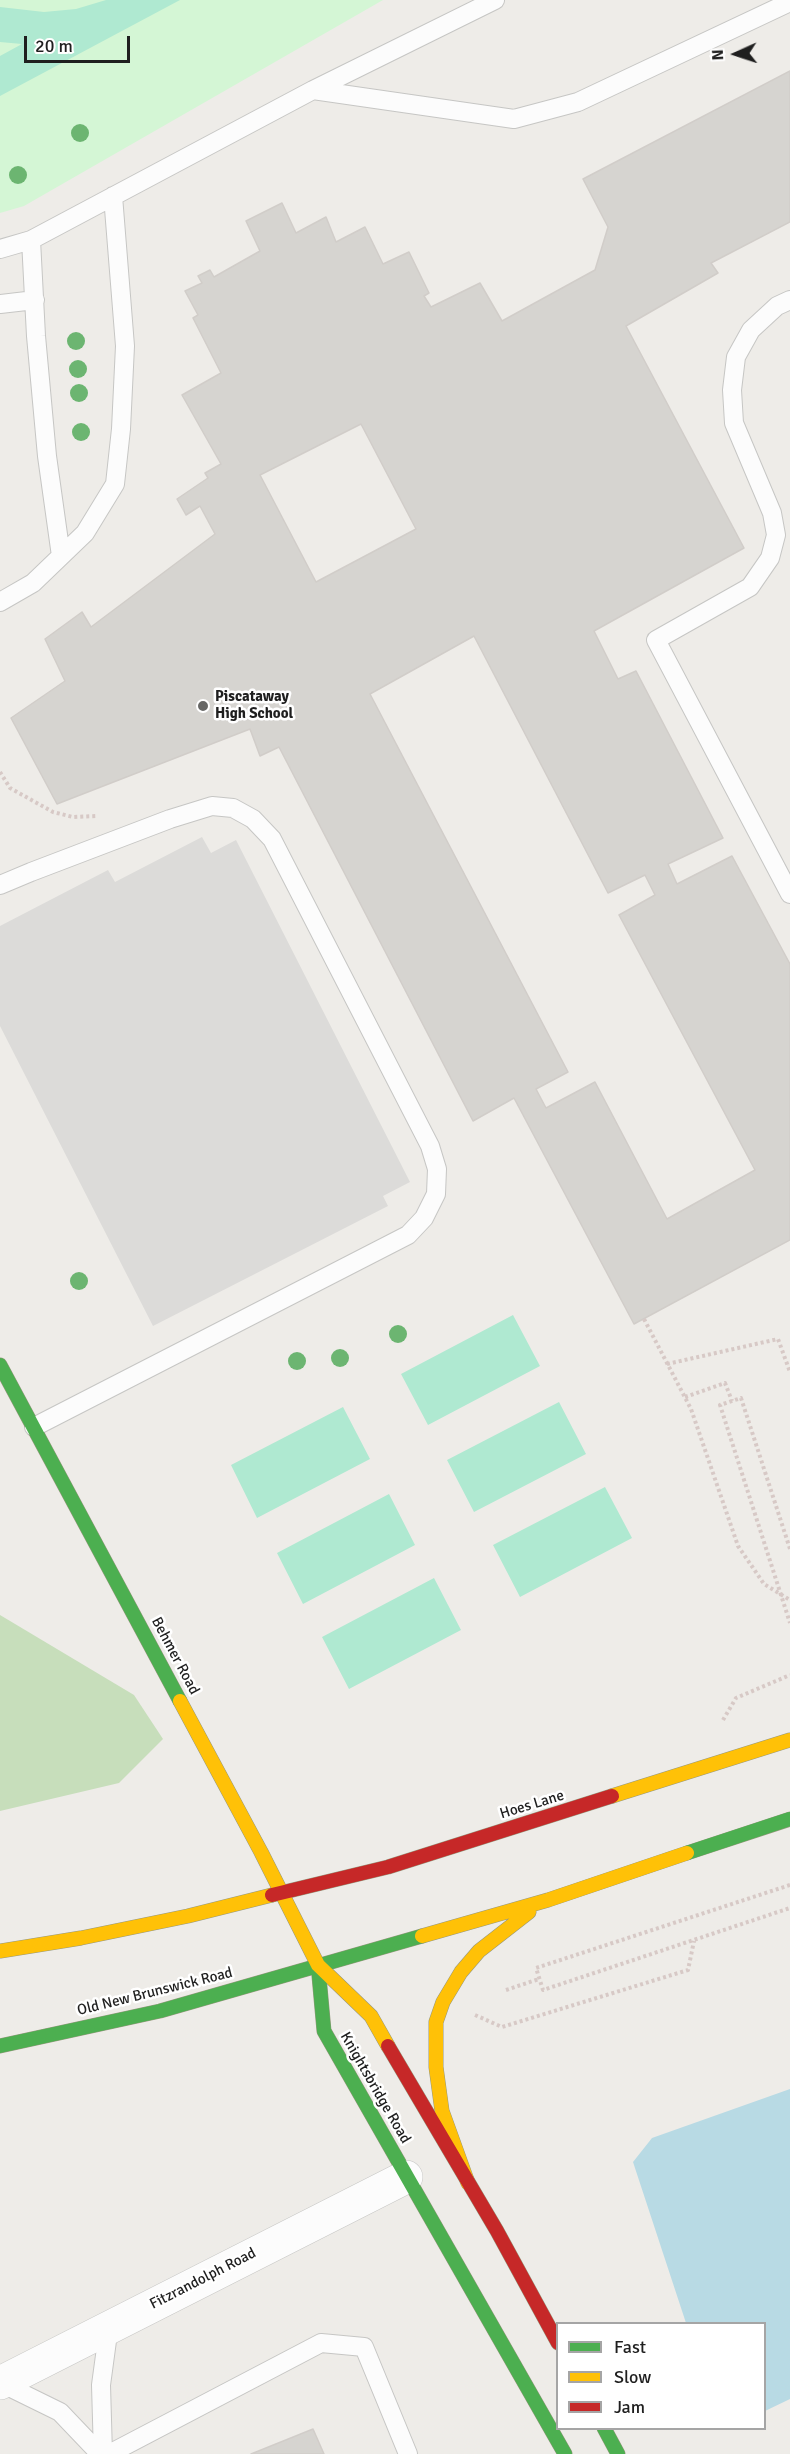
<!DOCTYPE html>
<style>
body{margin:0}
#map{position:relative;width:790px;height:2454px;overflow:hidden;background:#eeece8;font-family:Signika,sans-serif}
canvas{display:block}
.legend{position:absolute;left:556px;top:2322px;width:210px;height:108px;box-sizing:border-box;background:#fff;border:2px solid #a5a5a5;margin:0;padding:8px 10px;list-style:none;font-size:18px;color:#1f1f1f}
.legend li{display:flex;align-items:center;gap:12px;height:30px}
.legend b{width:30px;border:2px solid #a5a5a5}
.north{position:absolute;left:706px;top:24px;width:60px;height:60px;-webkit-text-stroke:4px #fff;paint-order:stroke;rotate:267deg;font-size:16px;font-weight:700;line-height:24px;text-align:center;color:#1f1f1f}
.north::after{content:'';display:block;margin:auto;width:21px;height:27px;background:#1f1f1f;clip-path:polygon(50% 0,100% 100%,50% 72%,0 100%)}
.scale{position:absolute;left:24px;top:36px;width:106px;height:27px;box-sizing:border-box;border:3px solid #1f1f1f;border-top:0;padding-left:8px;font-size:18px;line-height:21px;white-space:nowrap;color:#1f1f1f;-webkit-text-stroke:4px #fff;paint-order:stroke}
</style>
<div id="map">
<canvas width="790" height="2454"></canvas>
<ul class="legend">
<li><b style="height:8px;background:#4caf50"></b>Fast</li>
<li><b style="height:8px;background:#ffc107"></b>Slow</li>
<li><b style="height:8px;background:#c62828"></b>Jam</li>
</ul>
<div class="north">N</div>
<div class="scale">20 m</div>
</div>
<script>
const ctx = document.querySelector('canvas').getContext('2d');
ctx.lineJoin = 'round';
function fill(path, color) { ctx.fillStyle = color; ctx.fill(path, 'evenodd'); }
const poly = rows => new Path2D(rows.map(r => 'M' + r).join(''));
function strokePath(path, color, width, dash) { ctx.strokeStyle = color; ctx.lineWidth = width; ctx.lineCap = dash ? 'butt' : 'round'; ctx.setLineDash(dash || []); ctx.stroke(path); }
function drawText(font, color, halo, rows, align = 'center') {
  ctx.font = font + ' Signika,sans-serif'; ctx.lineWidth = 5; ctx.setLineDash([]); ctx.textBaseline = 'middle'; ctx.strokeStyle = halo; ctx.fillStyle = color; for (const [text, x, y, turn = 0] of rows) {
    ctx.save(); ctx.translate(x, y); ctx.rotate((+turn || 0) * Math.PI / 180); ctx.textAlign = isNaN(turn) ? turn : align; if (halo) ctx.strokeText(text, 0, 0); ctx.fillText(text, 0, 0); ctx.restore();
  }
}
fill(poly([
 [202,837,211,853,236,840,410,1182,383,1196,388,1206,153,1326,0,1026,0,926,108,870,115,882]
]), '#dcdbd9');
fill(poly([
 [0,1615,134,1695,163,1739,119,1783,0,1811]
]), '#c7debb');
fill(poly([
 [0,0,383,0,24,206,0,213]
]), '#d4f6d5');
fill(poly([
 [106,0,180,0,0,96,0,56,22,44,0,42,0,7,44,12,76,9],
 [513,1315,540,1366,428,1425,401,1374],
 [559,1402,586,1454,474,1512,447,1460],
 [343,1407,370,1459,257,1518,231,1465],
 [605,1487,632,1538,520,1597,493,1545],
 [389,1494,415,1545,303,1604,277,1553],
 [434,1578,461,1630,349,1689,322,1637]
]), '#afe9d1');
fill(poly([
 [790,2089,790,2399,765,2411,764,2324,686,2323,633,2162,652,2138]
]), '#b8dae4');
const building = poly([
 [790,71,790,222,711,263,718,273,626,326,744,548,594,631,618,679,636,671,723,838,668,864,677,884,732,856,790,964,790,1240,634,1324,514,1098,473,1121,279,747,260,756,250,729,57,804,11,718,65,681,45,639,82,612,91,627,215,534,200,506,186,515,177,499,208,478,205,473,221,464,182,395,221,373,193,318,198,315,185,291,202,283,198,276,210,270,214,277,260,251,246,221,282,203,296,233,326,217,336,242,365,227,383,264,409,252,429,293,424,296,431,307,480,283,502,321,595,270,608,227,583,179,790,71],
 [361,424,416,529,316,582,260,475,361,424],
 [474,636,608,893,645,875,655,895,619,915,755,1170,667,1219,595,1082,546,1108,536,1089,568,1072,370,694,474,636],
 [313,2429,324,2454,251,2454,313,2429]
]);
fill(building, '#d6d4d0');
strokePath(building, '#d1cdc9', 1.5);
const lane = poly([
 [313,90,514,119,578,102,790,2],
 [31,240,36,336,47,456,61,556],
 [0,249,31,240,313,90,495,0],
 [790,300,777,306,751,330,736,357,732,390,734,423,772,513,776,535,770,558,750,587,656,640,790,894],
 [0,304,35,300],
 [0,602,33,583,85,533,115,484,121,429,125,346,113,196],
 [0,885,31,872,170,819,212,806,233,808,253,819,272,839,430,1146,437,1169,436,1194,424,1218,408,1235,34,1427],
 [1,2383,60,2412,100,2454],
 [103,2454,101,2385,109,2326],
 [109,2454,321,2343,364,2347,408,2454]
]);
const street = poly([
 [0,2383,406,2177]
]);
const fast = poly([
 [0,1365,180,1701],
 [687,1853,790,1819],
 [318,1965,324,2031,565,2454],
 [0,2046,160,2011,422,1936],
 [604,2428,618,2454]
]);
const slow = poly([
 [180,1701,261,1852,318,1965,371,2016,388,2046],
 [612,1796,790,1740],
 [422,1936,548,1900,687,1853],
 [0,1951,81,1938,188,1916,272,1895],
 [468,2183,442,2111,436,2067,436,2022,443,2002,461,1972,479,1951,529,1912]
]);
const jam = poly([
 [272,1895,388,1867,612,1796],
 [388,2046,497,2231,558,2343]
]);
strokePath(lane, '#c6c6c4', 20);
strokePath(street, '#c6c6c4', 34);
strokePath(fast, '#96987e', 15);
strokePath(slow, '#96987e', 15);
strokePath(jam, '#96987e', 15);
strokePath(poly([
 [0,772,10,788,53,812,73,817,96,816],
 [644,1319,691,1409,738,1546,764,1584,790,1600],
 [667,1364,778,1339,790,1372],
 [685,1397,725,1383,732,1401],
 [723,1720,736,1698,790,1675],
 [790,1885,536,1968,543,1990,790,1908],
 [506,1990,539,1979],
 [475,2015,502,2027,688,1970,694,1941]
]), '#d7c9c6', 4, [3, 3]);
strokePath(lane, '#fcfcfc', 18);
strokePath(street, '#fcfcfc', 33);
strokePath(fast, '#4caf50', 14);
strokePath(slow, '#ffc107', 14);
strokePath(jam, '#c62828', 14);
strokePath(poly([
 [790,1549,741,1398,720,1405,790,1623]
]), '#d7c9c6', 4, [3, 3]);
ctx.fillStyle = '#6cb571';
for (const [x, y] of [
 [80,133],
 [18,175],
 [76,341],
 [78,369],
 [79,393],
 [81,432],
 [79,1281],
 [398,1334],
 [340,1358],
 [297,1361]
]) { ctx.beginPath(); ctx.arc(x, y, 9, 0, 2 * Math.PI); ctx.fill(); }
for (const [x, y, r, color] of [
 [203,706,6,"#676765"]
]) { const dot = new Path2D(); dot.arc(x, y, r, 0, 2 * Math.PI); ctx.fillStyle = color; ctx.fill(dot); strokePath(dot, '#fff', 2); }
drawText('bold 15px', '#1f1f1f', '#fff', [
 ["Piscataway",215,697],
 ["High School",215,714]
], 'left');
drawText('15px', '#1f1f1f', '#fff', [
 ["Behmer Road",175,1656,62],
 ["Hoes Lane",532,1805,-17],
 ["Old New Brunswick Road",155,1992,-14],
 ["Knightsbridge Road",375,2088,60],
 ["Fitzrandolph Road",203,2279,-27]
]);
</script>
